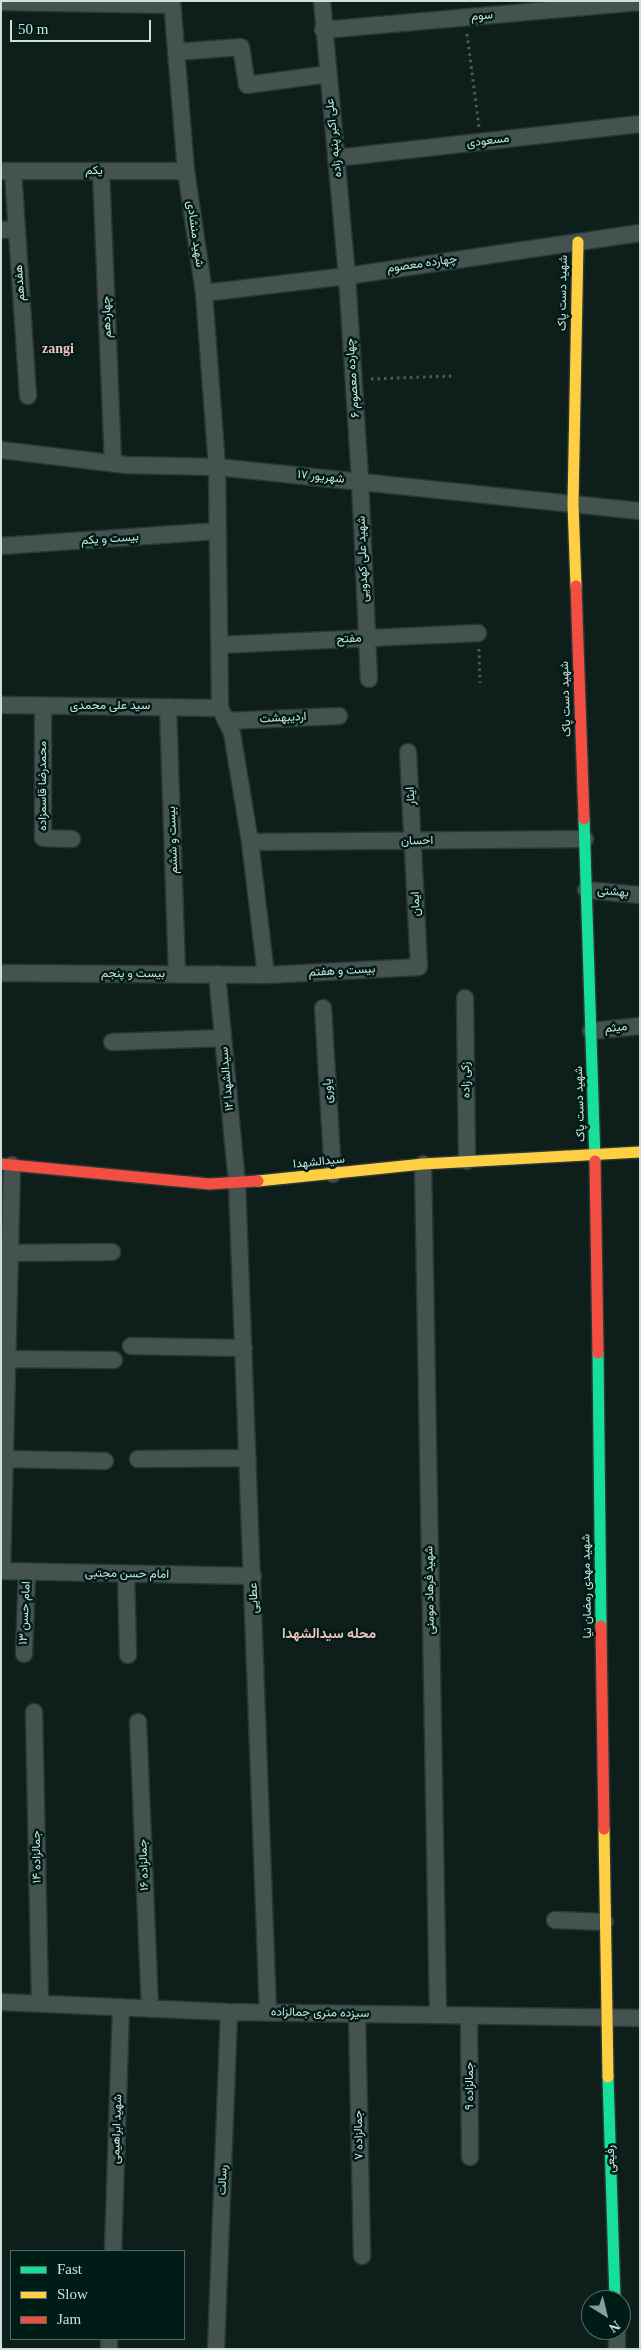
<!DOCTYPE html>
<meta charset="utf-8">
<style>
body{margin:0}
#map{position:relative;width:641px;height:2350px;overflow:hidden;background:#0d1e1b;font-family:"Times New Roman",serif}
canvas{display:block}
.frame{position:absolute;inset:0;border:2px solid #cce1db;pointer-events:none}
.legend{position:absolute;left:10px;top:2250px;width:175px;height:90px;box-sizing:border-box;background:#001c16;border:1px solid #526b65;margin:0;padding:6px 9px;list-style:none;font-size:15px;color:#cce1db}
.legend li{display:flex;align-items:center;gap:10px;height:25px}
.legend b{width:25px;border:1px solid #526b65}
.north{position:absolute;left:581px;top:2290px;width:50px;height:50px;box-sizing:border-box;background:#001c16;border:1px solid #526b65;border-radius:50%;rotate:144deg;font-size:14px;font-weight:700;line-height:20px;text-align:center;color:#cce1db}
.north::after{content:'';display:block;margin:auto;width:18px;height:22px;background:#899d98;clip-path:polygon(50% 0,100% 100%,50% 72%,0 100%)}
.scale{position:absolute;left:10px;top:20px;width:141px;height:22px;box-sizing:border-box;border:2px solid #cce1db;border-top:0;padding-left:6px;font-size:15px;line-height:18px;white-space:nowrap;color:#cce1db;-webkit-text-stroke:4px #001c16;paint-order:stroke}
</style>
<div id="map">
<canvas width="641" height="2350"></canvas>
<div class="frame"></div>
<ul class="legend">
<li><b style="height:6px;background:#16e098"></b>Fast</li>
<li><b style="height:6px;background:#ffcf43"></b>Slow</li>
<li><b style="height:6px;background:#f24e42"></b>Jam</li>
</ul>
<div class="north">N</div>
<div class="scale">50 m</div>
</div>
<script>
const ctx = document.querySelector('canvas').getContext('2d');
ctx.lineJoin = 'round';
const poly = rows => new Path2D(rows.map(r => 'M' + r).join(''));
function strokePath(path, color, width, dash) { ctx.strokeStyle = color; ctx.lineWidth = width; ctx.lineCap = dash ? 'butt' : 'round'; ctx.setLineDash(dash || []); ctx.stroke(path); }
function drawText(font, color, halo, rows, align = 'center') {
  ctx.font = font + ' "Times New Roman",Vazirmatn,serif'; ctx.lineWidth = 5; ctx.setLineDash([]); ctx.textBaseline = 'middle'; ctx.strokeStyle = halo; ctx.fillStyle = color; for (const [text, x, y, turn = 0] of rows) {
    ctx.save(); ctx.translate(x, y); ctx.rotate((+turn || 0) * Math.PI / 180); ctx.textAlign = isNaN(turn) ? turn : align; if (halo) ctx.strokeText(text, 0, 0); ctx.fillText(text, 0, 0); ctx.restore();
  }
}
const street = poly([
 [172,1,186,171,204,293,217,467,220,708,232,733,250,842,266,975],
 [322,1,347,276,360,480,369,679],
 [1,2,172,5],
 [323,30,640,2],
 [176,52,241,47,247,85,328,74],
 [336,158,640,124],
 [1,171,186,171],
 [13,171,28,396],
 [101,171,113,463],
 [1,230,16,229],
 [204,293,347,276,640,233],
 [1,450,126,465,217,467,640,511],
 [1,546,218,531],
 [219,645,478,633],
 [1,705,220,708],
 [43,706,43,838,72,839],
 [168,707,177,974],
 [226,721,339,716],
 [250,842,585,839],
 [586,890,640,895],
 [1,973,266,975,419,967,408,752],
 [217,974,237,1183,268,2013],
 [465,998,467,1161],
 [323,1008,333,1174],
 [591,1031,640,1026],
 [112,1042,223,1038],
 [423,1164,438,2015],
 [10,1253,112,1252],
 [131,1346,244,1348],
 [7,1359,114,1360],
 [4,1459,105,1461],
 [138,1459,248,1458],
 [1,1571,253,1576],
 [2,1571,12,1165],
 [126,1574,128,1655],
 [24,1654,27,1572],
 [34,1712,40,2003],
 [138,1722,150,2009],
 [555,1920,605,1922],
 [1,2002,229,2012,640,2018],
 [357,2014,362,2256],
 [469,2016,470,2157],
 [113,2251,121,2007],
 [617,2330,617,2349],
 [109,2349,109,2339],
 [216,2349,229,2012]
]);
const fast = poly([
 [584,819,595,1161],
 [598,1353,601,1626],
 [608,2077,615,2300]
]);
const slow = poly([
 [576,586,573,504,578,242],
 [258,1181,423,1164,640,1152],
 [604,1829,608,2077]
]);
const jam = poly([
 [576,586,584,819],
 [595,1161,598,1353],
 [1,1164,209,1184,258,1181],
 [601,1626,604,1829]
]);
strokePath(street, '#2b3735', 19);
strokePath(fast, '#2b3735', 14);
strokePath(slow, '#2b3735', 14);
strokePath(jam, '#2b3735', 14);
strokePath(poly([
 [467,34,479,127],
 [371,379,453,376],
 [479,649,480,683]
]), '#4d5a56', 3, [2.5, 4]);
strokePath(street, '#445350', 16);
strokePath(fast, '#16e098', 11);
strokePath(slow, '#ffcf43', 11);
strokePath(jam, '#f24e42', 11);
drawText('12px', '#cce1db', '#001c16', [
 ["سوم",482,16,-5],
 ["علی اکبر پنبه زاده",334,138,-96],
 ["مسعودی",488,141,-7],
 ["یکم",94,171],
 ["شهید منشادی",195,234,82],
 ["چهارده معصوم",422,264,-8],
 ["هفدهم",20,283,-94],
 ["شهید دست پاک",563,293,-89],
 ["چهاردهم",107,317,-92],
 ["چهارده معصوم ۶",353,378,-94],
 ["۱۷ شهریور",321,477,6],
 ["بیست و یکم",110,539,-4],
 ["شهید علی کهدویی",363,559,-92],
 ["مفتح",349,639,-3],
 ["شهید دست پاک",566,699,-92],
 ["سید علی محمدی",110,706],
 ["اردیبهشت",283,718,-3],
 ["محمدرضا قاسمزاده",43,786,-90],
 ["ایثار",411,796,-93],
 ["بیست و ششم",173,840,-92],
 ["احسان",417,841,-1],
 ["بهشتی",613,892,5],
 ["ایمان",416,904,-93],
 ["بیست و هفتم",342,971,-3],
 ["بیست و پنجم",133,974],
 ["میثم",616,1028,-6],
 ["سیدالشهدا ۱۲",227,1079,-95],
 ["زکی زاده",466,1080,-91],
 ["یاوری",328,1091,-93],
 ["شهید دست پاک",580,1104,-92],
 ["سیدالشهدا",319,1162,-6],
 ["امام حسن مجتبی",127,1574,1],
 ["شهید مهدی رمضان نیا",587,1586,-91],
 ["شهید فرهاد مومنی",430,1590,-91],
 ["عطایی",254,1598,-92],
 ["امام حسن ۱۳",25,1613,-87],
 ["جمالزاده ۱۴",37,1857,-91],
 ["جمالزاده ۱۶",144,1865,-92],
 ["سیزده متری جمالزاده",320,2013,1],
 ["جمالزاده ۹",470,2086,-90],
 ["شهید ابراهیمی",117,2129,-88],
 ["جمالزاده ۷",359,2135,-91],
 ["رفیعی",611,2159,-92],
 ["رسالت",223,2180,-88]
]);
drawText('bold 14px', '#f5c1be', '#001c16', [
 ["zangi",58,349],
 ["محله سیدالشهدا",329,1634]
]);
</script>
